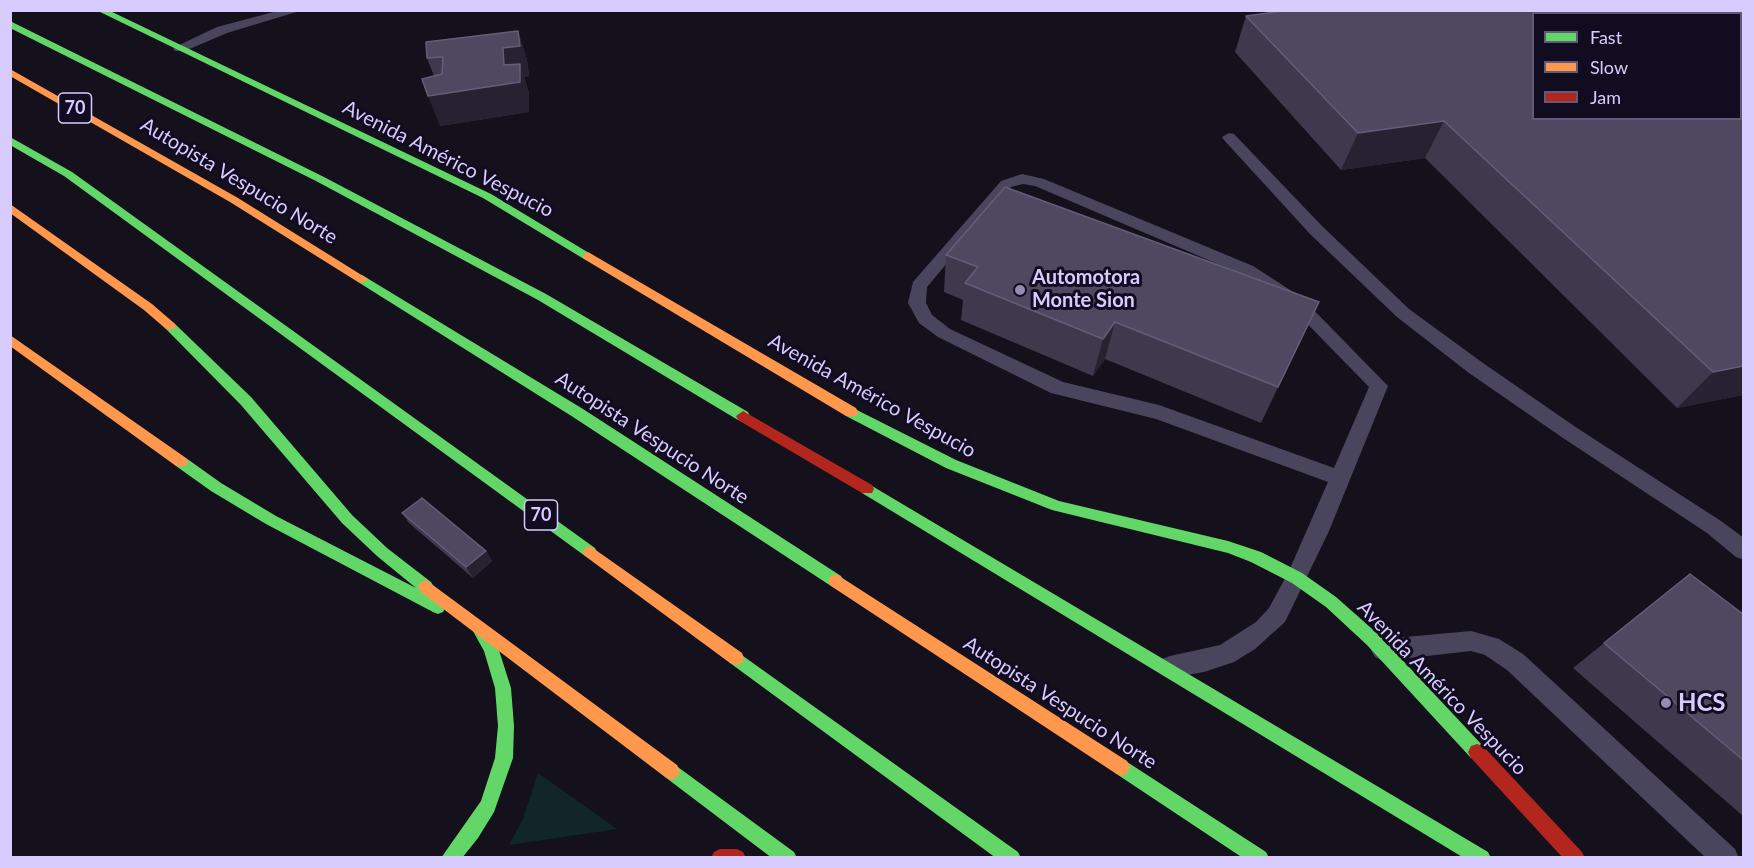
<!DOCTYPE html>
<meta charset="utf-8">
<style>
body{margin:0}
#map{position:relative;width:1754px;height:868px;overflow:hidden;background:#14111c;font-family:Lato,sans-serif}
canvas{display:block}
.frame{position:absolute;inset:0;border:12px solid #d8ccff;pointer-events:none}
.legend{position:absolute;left:1532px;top:12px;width:210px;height:108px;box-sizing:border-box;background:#120c21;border:2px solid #61597a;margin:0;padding:8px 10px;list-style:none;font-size:18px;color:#d8ccff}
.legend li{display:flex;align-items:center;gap:12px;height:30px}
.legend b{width:30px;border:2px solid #61597a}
</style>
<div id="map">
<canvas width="1754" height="868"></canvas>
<div class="frame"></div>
<ul class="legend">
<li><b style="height:8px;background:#63d668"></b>Fast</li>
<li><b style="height:8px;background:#ff974d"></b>Slow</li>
<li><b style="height:8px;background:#b3261e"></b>Jam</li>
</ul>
</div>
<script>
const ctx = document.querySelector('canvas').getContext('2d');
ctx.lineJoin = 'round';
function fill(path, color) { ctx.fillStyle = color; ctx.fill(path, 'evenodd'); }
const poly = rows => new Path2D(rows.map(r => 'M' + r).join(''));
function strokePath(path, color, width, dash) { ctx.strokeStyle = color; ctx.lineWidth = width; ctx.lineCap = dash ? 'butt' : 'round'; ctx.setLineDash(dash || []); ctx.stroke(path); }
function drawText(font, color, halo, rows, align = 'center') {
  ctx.font = font + ' Lato,sans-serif'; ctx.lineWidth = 6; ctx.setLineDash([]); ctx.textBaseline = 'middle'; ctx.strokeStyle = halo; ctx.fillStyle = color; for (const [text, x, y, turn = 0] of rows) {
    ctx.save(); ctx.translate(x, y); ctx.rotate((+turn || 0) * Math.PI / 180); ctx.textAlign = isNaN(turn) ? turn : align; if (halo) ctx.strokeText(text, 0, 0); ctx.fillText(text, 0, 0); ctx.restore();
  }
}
fill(poly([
 [538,773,617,829,509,845,523,819]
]), '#102629');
fill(poly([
 [281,10,303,10,227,33,185,51,175,51,173,48,217,27,281,10],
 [1229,133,1234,134,1322,226,1409,309,1483,363,1577,428,1721,521,1744,538,1744,560,1736,557,1707,533,1563,438,1469,373,1397,317,1310,234,1224,140,1222,137,1229,133],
 [1022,174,1044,179,1253,266,1301,297,1388,386,1329,531,1285,622,1255,649,1234,662,1204,672,1170,678,1162,675,1158,667,1162,659,1170,656,1220,645,1256,622,1269,608,1288,573,1328,482,1156,419,1051,393,938,337,919,323,908,303,913,282,1001,181,1022,174],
 [1023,184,1035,186,1241,274,1289,305,1369,387,1334,468,1159,405,1063,382,950,329,932,315,926,303,927,287,1011,187,1023,184],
 [1471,631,1499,639,1523,654,1735,849,1739,858,1706,858,1507,670,1485,655,1471,651,1383,661,1375,657,1371,650,1375,643,1383,639,1471,631]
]), '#49455d');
fill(poly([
 [96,10,108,10,491,194,594,256,588,260,584,259,483,198,96,10],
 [10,21,324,177,546,294,748,412,750,416,743,421,738,420,538,300,316,181,10,28,10,21],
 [10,137,72,172,595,548,597,552,595,556,590,558,585,556,64,176,10,145,10,137],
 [362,275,583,409,841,576,844,581,841,586,836,588,831,586,573,417,358,282,356,279,362,275],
 [170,322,174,323,251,397,352,515,387,548,431,582,434,587,431,592,427,593,443,602,446,607,443,612,438,614,433,612,266,524,211,491,176,466,174,462,176,458,186,458,221,483,276,516,416,588,377,556,342,523,241,405,166,329,164,326,170,322],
 [851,407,956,460,1059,501,1228,541,1261,552,1302,573,1336,597,1379,635,1483,746,1486,752,1483,758,1477,760,1471,758,1367,645,1326,607,1292,583,1251,562,1228,553,1052,510,946,468,846,416,844,412,851,407],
 [867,483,1488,852,1491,858,1464,858,862,493,860,489,862,485,867,483],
 [481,624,487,626,497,644,511,688,514,726,513,758,494,812,478,838,462,858,441,858,481,801,495,758,498,726,495,688,484,651,473,631,475,626,481,624],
 [736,651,1018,852,1021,858,996,858,730,663,728,658,730,653,736,651],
 [1121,758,1266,852,1269,858,1243,858,1115,773,1112,767,1115,761,1121,758],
 [671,762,794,852,797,858,772,858,665,777,662,771,665,765,671,762]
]), '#63d668');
fill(poly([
 [10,69,238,198,368,279,362,283,358,282,230,202,10,76,10,69],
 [10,204,152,304,174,323,176,326,174,329,166,329,144,310,10,213,10,204],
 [588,252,856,408,858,412,856,416,846,416,584,259,582,256,588,252],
 [10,335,186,458,188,462,186,466,176,466,10,346,10,335],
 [590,546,742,653,744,658,742,663,736,665,730,663,585,556,583,552,585,548,590,546],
 [836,574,1127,761,1130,767,1127,773,1121,776,1115,773,831,586,828,581,831,576,836,574],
 [426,580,677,765,680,771,677,777,671,780,665,777,421,592,418,587,421,582,426,580]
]), '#ff974d');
fill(poly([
 [743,411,872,485,874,489,872,493,862,493,738,420,736,416,743,411],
 [1477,744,1483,746,1582,852,1585,858,1563,858,1471,758,1468,752,1471,746,1477,744],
 [720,849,737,849,743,852,746,858,711,858,714,852,720,849]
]), '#b3261e');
fill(poly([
 [1743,10,1743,395,1677,408,1425,158,1341,170,1235,52,1246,16],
 [518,31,527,60,529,76,524,77,529,93,529,112,440,126,434,76,427,58],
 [946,255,1319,302,1261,423,1105,359,1093,376,961,320,963,300,944,292],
 [402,513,486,551,492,561,473,578,409,523],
 [1690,574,1743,614,1743,816,1573,668]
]), '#3e394c');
fill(poly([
 [518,31,527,60,529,76,524,77,529,93,529,112,440,126,428,96,503,48],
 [1444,121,1425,158,1341,170,1358,133],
 [1115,322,1105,359,1093,376,1103,339],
 [1743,366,1743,395,1677,408,1713,372],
 [486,551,492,561,473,578,466,567]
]), '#262231');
const building = poly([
 [1290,10,1743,10,1743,366,1713,372,1444,121,1358,133,1246,16,1290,10],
 [1533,14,1740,14,1740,118,1533,118,1533,14],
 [518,31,520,46,503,48,504,65,520,64,520,82,428,96,422,79,442,74,443,57,427,58,426,42,518,31],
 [1005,187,1319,302,1278,387,1115,322,1103,339,965,283,978,267,946,255,1005,187],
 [422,498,486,551,466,567,402,513,422,498],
 [1690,574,1743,614,1743,760,1604,643,1690,574]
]);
fill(building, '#4e4960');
strokePath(building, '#645d79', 1.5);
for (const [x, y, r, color] of [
 [1020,290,6,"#938bb0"],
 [1666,703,6,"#938bb0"]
]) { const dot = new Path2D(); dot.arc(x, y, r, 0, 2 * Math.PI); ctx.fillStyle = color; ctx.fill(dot); strokePath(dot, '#120c21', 2); }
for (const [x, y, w] of [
 [75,108,33],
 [541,515,33]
]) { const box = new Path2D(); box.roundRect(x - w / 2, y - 15, w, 30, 4.5); ctx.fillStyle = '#120c21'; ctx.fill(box); strokePath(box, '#d8ccff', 1.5); }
drawText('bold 18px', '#d8ccff', null, [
 ["70",75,108],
 ["70",541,515]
]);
drawText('20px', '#d8ccff', '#120c21', [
 ["Avenida Américo Vespucio",448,159,27],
 ["Autopista Vespucio Norte",239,181,31],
 ["Avenida Américo Vespucio",872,396,29],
 ["Autopista Vespucio Norte",652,438,33],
 ["Avenida Américo Vespucio",1442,688,46],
 ["Autopista Vespucio Norte",1060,703,33]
]);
drawText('bold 20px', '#d8ccff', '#120c21', [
 ["Automotora",1032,278],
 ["Monte Sion",1032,301]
], 'left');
drawText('bold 24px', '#d8ccff', '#120c21', [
 ["HCS",1678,703]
], 'left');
</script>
